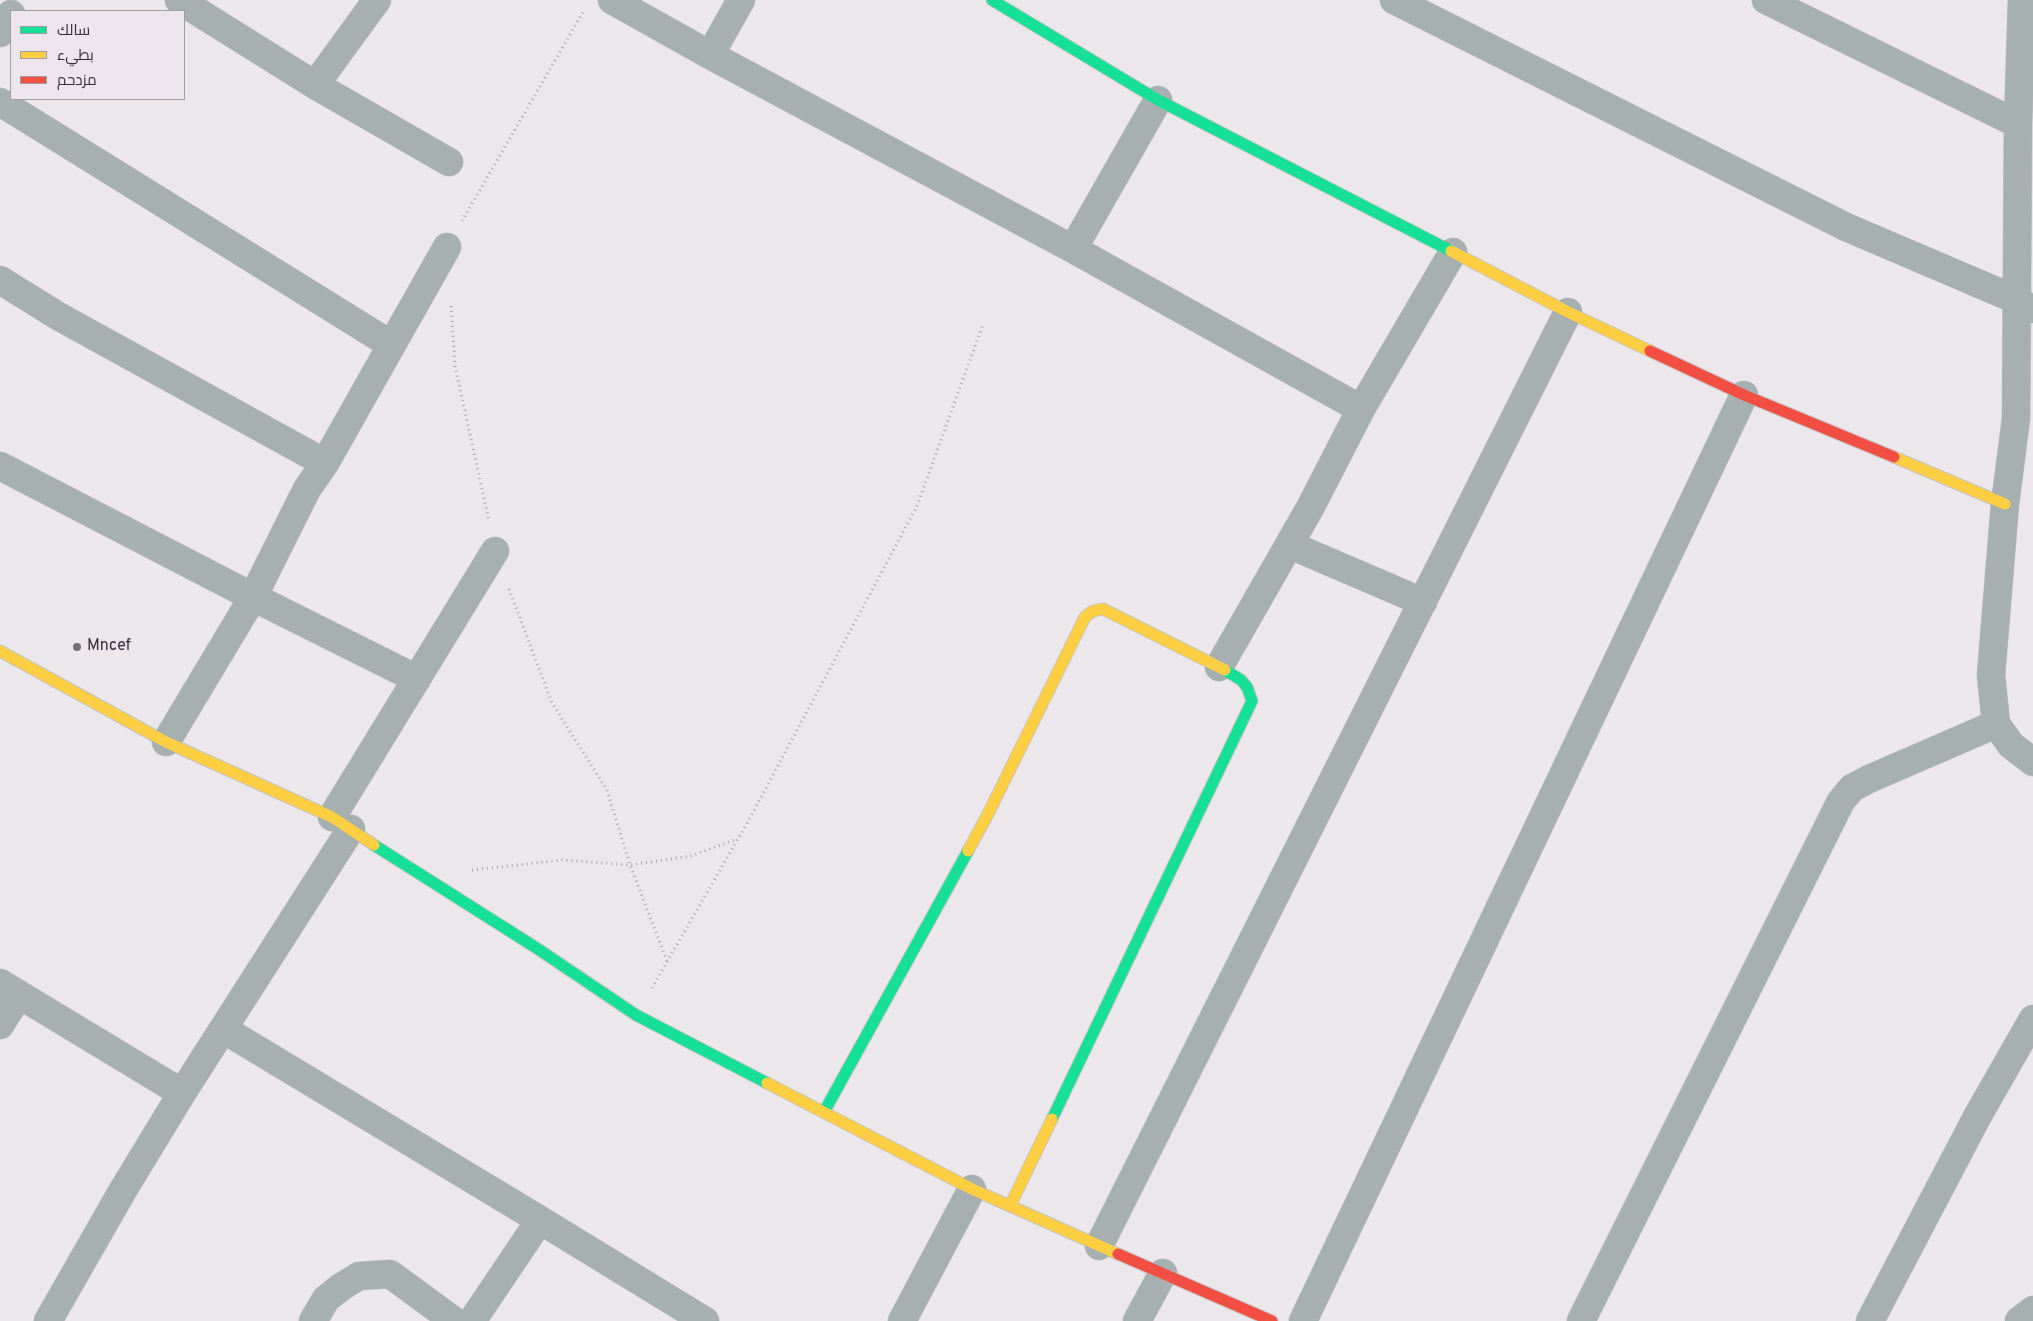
<!DOCTYPE html>
<meta charset="utf-8">
<style>
body{margin:0}
#map{position:relative;width:2033px;height:1321px;overflow:hidden;background:#ebe7eb;font-family:Overpass,Cairo,sans-serif}
canvas{display:block}
.legend{position:absolute;left:10px;top:10px;width:175px;height:90px;box-sizing:border-box;background:#ede5ed;border:1px solid #a29ca2;margin:0;padding:6px 9px;list-style:none;font-size:15px;color:#322f32}
.legend li{display:flex;align-items:center;gap:10px;height:25px}
.legend b{width:25px;border:1px solid #a29ca2}
</style>
<div id="map">
<canvas width="2033" height="1321"></canvas>
<ul class="legend">
<li><b style="height:6px;background:#16e098"></b>سالك</li>
<li><b style="height:6px;background:#ffcf43"></b>بطيء</li>
<li><b style="height:6px;background:#f24e42"></b>مزدحم</li>
</ul>
</div>
<script>
const ctx = document.querySelector('canvas').getContext('2d');
ctx.lineJoin = 'round';
const poly = rows => new Path2D(rows.map(r => 'M' + r).join(''));
function strokePath(path, color, width, dash) { ctx.strokeStyle = color; ctx.lineWidth = width; ctx.lineCap = dash ? 'butt' : 'round'; ctx.setLineDash(dash || []); ctx.stroke(path); }
function drawText(font, color, halo, rows, align = 'center') {
  ctx.font = font + ' Overpass,sans-serif'; ctx.lineWidth = 4.5; ctx.setLineDash([]); ctx.textBaseline = 'middle'; ctx.strokeStyle = halo; ctx.fillStyle = color; for (const [text, x, y, turn = 0] of rows) {
    ctx.save(); ctx.translate(x, y); ctx.rotate((+turn || 0) * Math.PI / 180); ctx.textAlign = isNaN(turn) ? turn : align; if (halo) ctx.strokeText(text, 0, 0); ctx.fillText(text, 0, 0); ctx.restore();
  }
}
const street = poly([
 [179,0,315,85,449,162],
 [612,0,710,55,1073,249,1361,409],
 [1394,0,1846,227,2017,300,2031,309],
 [1766,0,2018,124],
 [2022,0,2018,124,2016,419,2005,504,1991,675,1996,724,2011,745,2033,762],
 [0,33,11,14],
 [710,55,741,0],
 [315,85,377,0],
 [0,102,390,344],
 [1073,249,1158,100],
 [0,280,58,316,325,463,307,489,253,597,166,742],
 [325,463,447,247],
 [0,466,253,597,417,679],
 [1290,545,1423,602],
 [1219,667,1310,508,1361,409,1453,252],
 [332,817,495,551],
 [0,983,182,1093],
 [0,1025,19,995],
 [223,1029,540,1220,705,1321],
 [1099,1246,1568,312],
 [48,1321,123,1190,182,1093,351,829],
 [313,1321,326,1299,341,1287,359,1276,390,1274,454,1321],
 [472,1321,540,1220],
 [902,1321,972,1189],
 [1137,1321,1163,1273],
 [1303,1321,1744,395],
 [1581,1321,1841,801,1852,788,1869,779,1996,724],
 [1870,1321,1977,1117,2033,1019],
 [2019,1321,2033,1310]
]);
const fast = poly([
 [992,0,1158,100,1451,251],
 [374,845,538,949,636,1015,767,1083],
 [824,1112,968,851],
 [1052,1119,1252,701,1247,687,1241,680,1225,670]
]);
const slow = poly([
 [1451,251,1568,312,1650,351],
 [1894,457,2005,504],
 [0,651,166,742,332,817,374,845],
 [968,851,988,814,1085,617,1093,611,1103,609,1225,670],
 [767,1083,972,1189,1118,1254],
 [1010,1206,1052,1119]
]);
const jam = poly([
 [1650,351,1744,395,1894,457],
 [1118,1254,1272,1321]
]);
strokePath(street, '#c5c3c5', 29);
strokePath(fast, '#c5c3c5', 13);
strokePath(slow, '#c5c3c5', 13);
strokePath(jam, '#c5c3c5', 13);
strokePath(poly([
 [462,221,583,12],
 [451,306,455,366,489,521],
 [509,589,552,703,607,790,630,865,667,961],
 [472,870,562,860,630,865,691,856,737,839],
 [652,988,750,818,917,506,983,324]
]), '#a5a9aa', 3, [1, 4]);
strokePath(street, '#a7b0b0', 28);
strokePath(fast, '#16e098', 11);
strokePath(slow, '#ffcf43', 11);
strokePath(jam, '#f24e42', 11);
for (const [x, y, r, color] of [
 [77,647,5,"#736f73"]
]) { const dot = new Path2D(); dot.arc(x, y, r, 0, 2 * Math.PI); ctx.fillStyle = color; ctx.fill(dot); strokePath(dot, '#ede5ed', 2); }
drawText('16px', '#322f32', '#ede5ed', [
 ["Mncef",87,647]
], 'left');
</script>
